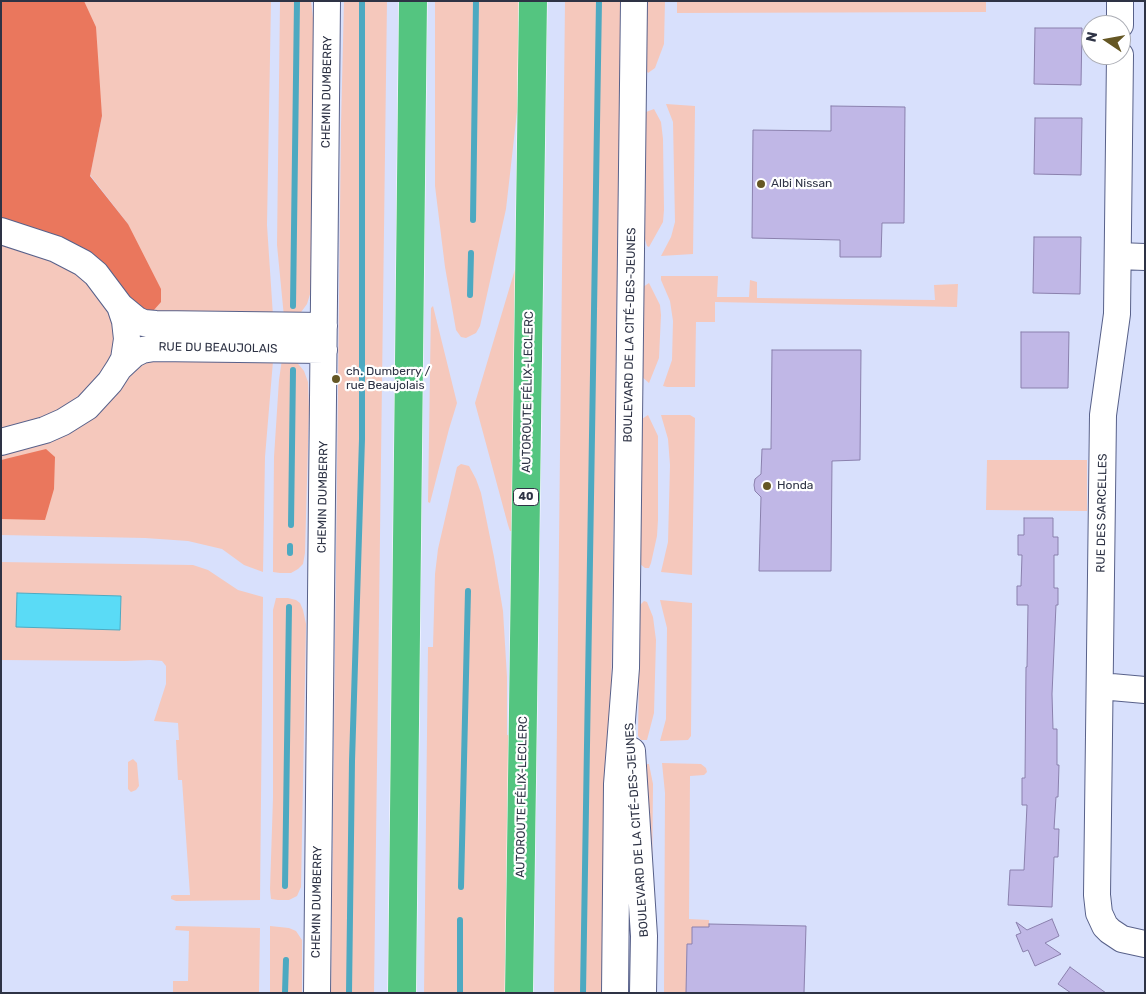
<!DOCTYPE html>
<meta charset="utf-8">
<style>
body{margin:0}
#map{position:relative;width:1146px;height:994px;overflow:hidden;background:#d8e0fc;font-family:Rubik,sans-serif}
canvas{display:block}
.frame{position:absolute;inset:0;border:2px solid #2e3345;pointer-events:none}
.north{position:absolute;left:1081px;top:15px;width:50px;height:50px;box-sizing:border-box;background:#fff;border:1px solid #abadb5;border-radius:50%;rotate:282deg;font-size:14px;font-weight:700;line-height:20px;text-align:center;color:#2e3345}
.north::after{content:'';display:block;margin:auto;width:18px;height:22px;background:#655724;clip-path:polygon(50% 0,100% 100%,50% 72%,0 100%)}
</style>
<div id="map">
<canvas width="1146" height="994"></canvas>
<div class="frame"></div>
<div class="north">N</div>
</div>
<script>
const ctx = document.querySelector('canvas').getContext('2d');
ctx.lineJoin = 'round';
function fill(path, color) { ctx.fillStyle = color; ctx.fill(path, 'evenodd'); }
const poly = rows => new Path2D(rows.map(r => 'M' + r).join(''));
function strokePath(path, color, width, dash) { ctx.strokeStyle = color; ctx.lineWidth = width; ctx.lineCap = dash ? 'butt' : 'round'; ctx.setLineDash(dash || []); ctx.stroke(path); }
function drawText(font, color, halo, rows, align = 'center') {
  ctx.font = font + ' Rubik,sans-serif'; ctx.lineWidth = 4.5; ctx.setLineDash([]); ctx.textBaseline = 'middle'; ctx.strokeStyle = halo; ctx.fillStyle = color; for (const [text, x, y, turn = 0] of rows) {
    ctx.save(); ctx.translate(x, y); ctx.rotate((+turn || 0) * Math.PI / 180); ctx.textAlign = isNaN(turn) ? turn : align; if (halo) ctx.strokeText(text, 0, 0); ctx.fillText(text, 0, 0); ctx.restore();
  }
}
fill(poly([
 [84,1,271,1,267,225,273,316,144,314,128,224,90,175,102,116],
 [280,1,311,1,314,26,311,291,307,304,299,315,284,317,277,245],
 [344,1,387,1,374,993,331,993,341,125],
 [435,1,519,1,517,112,506,209,480,326,476,333,466,338,461,337,456,330,445,267,435,186],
 [565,1,621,1,607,993,554,993],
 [647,1,665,1,664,44,655,68,648,73,646,70],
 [677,1,986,1,986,12,677,13],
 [666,104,695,106,695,110,693,254,661,256,671,237,675,222,673,122],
 [654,109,661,122,663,139,664,210,663,222,649,247,647,246,645,239,646,112],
 [1,240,81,271,111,305,117,348,97,386,60,413,1,432],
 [516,266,512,531,510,531,508,525,475,403],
 [661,276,718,276,717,297,749,297,750,280,757,282,757,298,935,300,934,285,958,284,957,307,715,302,715,322,696,322,695,387,667,387,663,386,672,360,673,321,670,301,661,280],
 [649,283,660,305,661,315,659,358,649,383,641,376,643,287],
 [433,306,457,403,449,429,430,503,428,502,431,308],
 [282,359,295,360,304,371,308,382,309,409,305,553,303,564,298,569,291,573,280,573,273,572,273,554,274,457,279,380],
 [142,360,273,361,265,457,263,572,244,565,222,549,188,541,145,538,1,535,1,519,45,519,20,457,1,460,1,452],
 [648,415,658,436,658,520,657,536,651,563,649,568,645,568,640,564,642,419],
 [661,415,690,415,695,418,692,575,661,572,668,542,670,465,668,439],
 [987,460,1087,460,1087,511,986,510],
 [461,464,469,466,476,479,481,493,494,557,503,611,507,677,507,735,509,735,509,753,507,993,424,993,428,647,433,647,435,574,438,549,456,471,457,467],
 [1,562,193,565,208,570,238,590,263,597,260,900,176,901,171,899,171,896,173,895,190,895,182,780,178,780,176,740,179,740,178,723,154,721,166,684,166,666,162,661,150,660,125,661,1,660],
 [17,593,121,596,120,629,16,627],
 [276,598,288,598,296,600,300,603,303,610,306,624,301,887,297,896,289,900,278,900,271,899,270,889,273,798,273,610],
 [660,600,692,603,691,736,688,740,660,741,666,719,667,628],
 [644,601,647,602,653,617,656,640,654,713,647,740,641,740,638,736,640,605],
 [133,759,137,763,139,786,136,790,131,792,128,789,128,762],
 [662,763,701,764,706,768,707,772,704,775,690,776,689,919,709,920,709,927,692,927,692,944,687,944,686,993,664,993,665,793],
 [647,764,649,764,653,784,652,886,642,765],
 [176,926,260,928,259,993,173,993,173,981,188,981,189,931,175,930],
 [270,926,289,928,296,931,302,940,302,993,270,993]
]), '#f5c8bc');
fill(poly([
 [1,1,84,1,96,27,102,116,90,176,128,224,161,289,161,302,153,311,145,309,132,302,1,220],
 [46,449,55,457,54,489,45,520,1,519,1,460]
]), '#ea775d');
const water = poly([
 [17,593,121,596,120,630,16,627,17,593]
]);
fill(water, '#5adbf6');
strokePath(water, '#4da9c1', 1);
strokePath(poly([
 [473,220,476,1],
 [470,295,471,253],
 [293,306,297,1],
 [291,525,293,370],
 [290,553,290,546],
 [285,886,289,607],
 [461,887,468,591],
 [460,920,460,993],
 [285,993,286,960],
 [349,993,352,761,362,439,362,1],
 [583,993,599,1]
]), '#4da9c1', 6);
const building = poly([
 [1035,28,1082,28,1081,85,1034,84,1035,28],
 [831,106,905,107,904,223,882,223,881,257,840,257,840,240,752,238,753,130,831,131,831,106],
 [1035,118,1082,118,1081,175,1034,174,1035,118],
 [1034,237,1081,237,1080,294,1033,293,1034,237],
 [1021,332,1069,332,1068,388,1021,388,1021,332],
 [772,350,861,350,860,460,832,461,831,571,759,571,761,497,755,491,754,485,755,479,761,474,762,449,771,449,772,350],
 [1024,518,1053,518,1053,537,1058,537,1058,555,1054,555,1054,588,1058,588,1058,605,1056,605,1052,694,1053,729,1057,729,1057,765,1059,765,1058,797,1056,797,1054,829,1059,829,1058,857,1054,857,1052,907,1008,905,1010,870,1024,870,1027,805,1022,805,1022,778,1025,778,1026,667,1027,667,1028,605,1017,605,1017,586,1021,586,1022,555,1018,555,1018,535,1024,535,1024,518],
 [1052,919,1059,936,1045,943,1061,954,1035,966,1028,950,1023,952,1016,935,1021,933,1016,922,1027,930,1052,919],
 [709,924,806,926,804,993,686,993,687,944,692,944,692,927,709,927,709,924],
 [1070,967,1106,993,1071,993,1058,984,1070,967]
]);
fill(building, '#c0b7e6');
strokePath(building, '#8a80ad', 1);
const minor = poly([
 [1120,25,1120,1],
 [1120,55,1117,314,1103,415,1097,895,1099,913,1105,926,1110,931,1122,939,1145,944],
 [1,231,56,249,83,263,96,274,120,306,125,321,127,339,124,359,119,368,110,382,87,407,63,422,45,430,1,442],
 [1118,256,1145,257],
 [120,306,137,320,144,323,156,324,324,326],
 [119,368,134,354,142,350,154,348,324,350],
 [1100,686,1145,690],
 [632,751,644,936,643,993],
 [317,993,327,1],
 [615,993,617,784,626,668,634,1]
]);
const highway = poly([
 [402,993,413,1],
 [519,993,533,1]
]);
strokePath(minor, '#58618a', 28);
strokePath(highway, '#fff', 29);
strokePath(minor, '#fff', 26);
strokePath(highway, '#54c580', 28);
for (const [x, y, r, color] of [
 [761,184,5,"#655724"],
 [336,379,5,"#655724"],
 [767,486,5,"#655724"]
]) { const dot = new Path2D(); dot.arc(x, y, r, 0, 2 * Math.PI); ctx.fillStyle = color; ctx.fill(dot); strokePath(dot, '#fff', 2); }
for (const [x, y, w] of [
 [526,497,25]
]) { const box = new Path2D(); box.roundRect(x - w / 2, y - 8.5, w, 17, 4); ctx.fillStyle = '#fff'; ctx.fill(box); strokePath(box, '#2e3345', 1); }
drawText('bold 11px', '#2e3345', null, [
 ["40",526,497]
]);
drawText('12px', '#2e3345', '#fff', [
 ["CHEMIN DUMBERRY",327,92,-89],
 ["BOULEVARD DE LA CITÉ-DES-JEUNES",630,335,-89],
 ["RUE DU BEAUJOLAIS",218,348,1],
 ["AUTOROUTE FÉLIX-LECLERC",528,392,-89],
 ["CHEMIN DUMBERRY",323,497,-89],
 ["RUE DES SARCELLES",1102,513,-89],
 ["AUTOROUTE FÉLIX-LECLERC",522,797,-89],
 ["BOULEVARD DE LA CITÉ-DES-JEUNES",637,830,-94],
 ["CHEMIN DUMBERRY",317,902,-89]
]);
drawText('12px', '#2e3345', '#fff', [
 ["Albi Nissan",771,184],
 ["ch. Dumberry /",346,372],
 ["rue Beaujolais",346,386],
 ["Honda",777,486]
], 'left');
</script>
